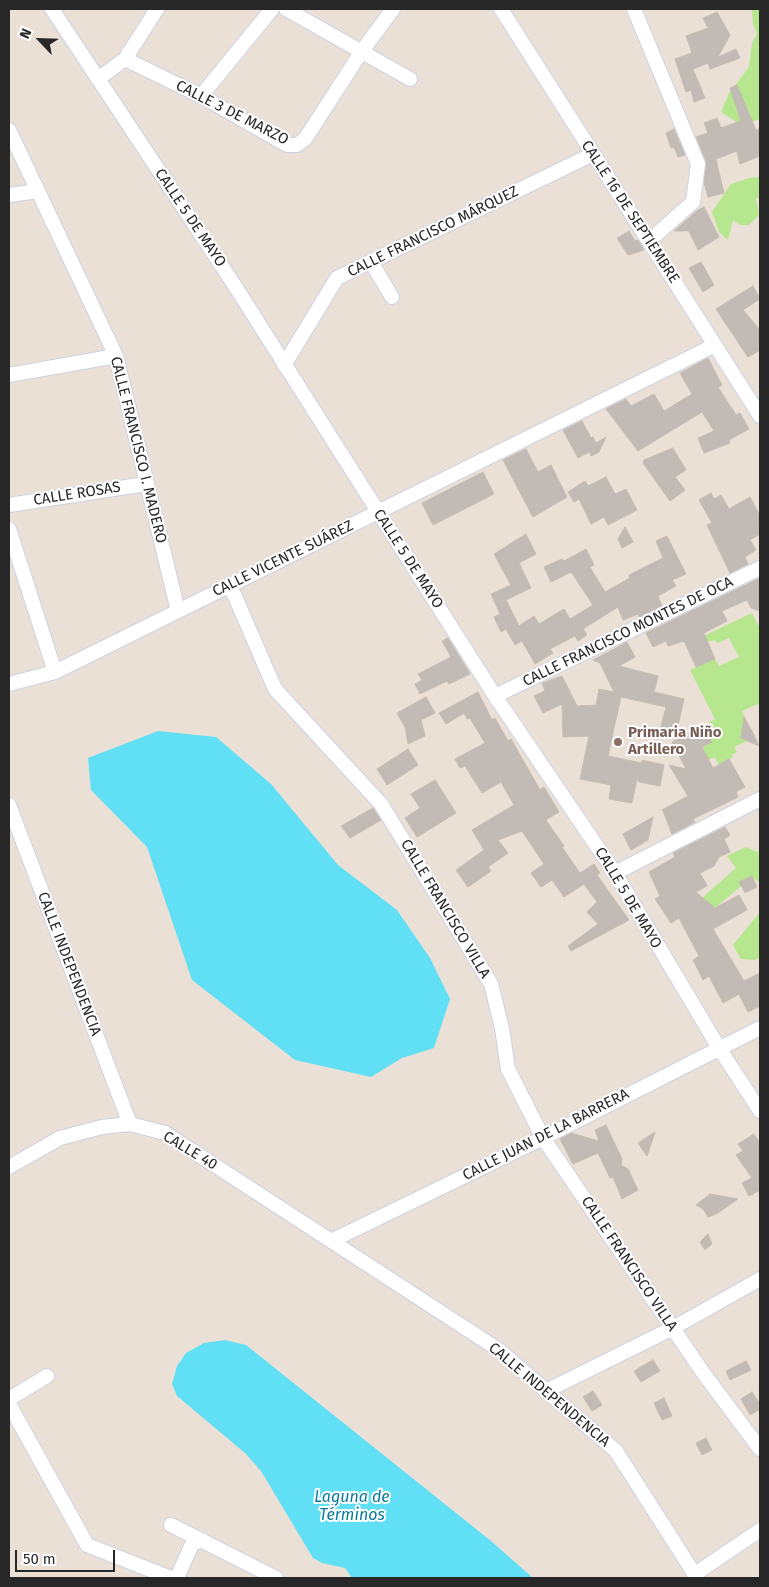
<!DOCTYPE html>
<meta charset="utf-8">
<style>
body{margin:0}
#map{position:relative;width:769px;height:1587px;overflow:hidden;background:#ebe0d6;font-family:"Fira Sans",sans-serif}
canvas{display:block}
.frame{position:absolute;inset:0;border:10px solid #272727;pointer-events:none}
.north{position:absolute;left:15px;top:15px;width:50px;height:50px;-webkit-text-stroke:4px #fff;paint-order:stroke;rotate:294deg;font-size:14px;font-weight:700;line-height:20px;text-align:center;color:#272727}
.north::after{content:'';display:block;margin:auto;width:18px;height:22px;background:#272727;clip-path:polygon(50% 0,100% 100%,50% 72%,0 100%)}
.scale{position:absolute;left:15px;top:1550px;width:100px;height:22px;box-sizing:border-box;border:2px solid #272727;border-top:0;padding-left:6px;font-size:15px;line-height:18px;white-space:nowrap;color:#272727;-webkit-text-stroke:4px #fff;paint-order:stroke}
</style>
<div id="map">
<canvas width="769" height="1587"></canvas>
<div class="frame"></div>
<div class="north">N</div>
<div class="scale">50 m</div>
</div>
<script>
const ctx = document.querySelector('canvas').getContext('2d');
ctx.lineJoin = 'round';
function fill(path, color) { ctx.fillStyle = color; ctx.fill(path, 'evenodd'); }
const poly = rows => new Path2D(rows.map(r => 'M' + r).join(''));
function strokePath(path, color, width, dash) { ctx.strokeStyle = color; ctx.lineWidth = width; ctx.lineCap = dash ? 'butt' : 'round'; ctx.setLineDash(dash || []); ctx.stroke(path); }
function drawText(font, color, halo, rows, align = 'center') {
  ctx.font = font + ' "Fira Sans",sans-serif'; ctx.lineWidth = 4; ctx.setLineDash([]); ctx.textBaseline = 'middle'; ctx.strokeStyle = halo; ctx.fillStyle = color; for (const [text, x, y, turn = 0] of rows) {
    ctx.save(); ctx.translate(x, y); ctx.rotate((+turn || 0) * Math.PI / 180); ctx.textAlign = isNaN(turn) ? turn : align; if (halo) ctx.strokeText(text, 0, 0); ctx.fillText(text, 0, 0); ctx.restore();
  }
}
fill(poly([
 [752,9,760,9,760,119,741,125,721,112,729,93,749,67,752,43,757,34,753,24],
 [760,177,760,197,756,199,759,215,749,225,740,225,733,220,728,240,719,232,712,212,731,184,749,178],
 [752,613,760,629,760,703,742,711,747,723,741,738,747,741,734,747,737,752,732,755,733,757,719,765,715,757,708,760,702,747,712,742,703,726,715,719,690,670,715,659,719,666,739,657,729,638,718,643,714,640,708,642,704,636],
 [746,847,760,853,760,883,752,877,715,908,702,898,736,868,727,856],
 [760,912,760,958,754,960,741,959,733,945]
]), '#b6e68e');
fill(poly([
 [158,731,216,737,271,784,338,865,397,910,430,958,450,999,434,1048,402,1058,371,1077,295,1060,192,980,147,847,91,790,88,758],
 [225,1340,246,1345,491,1541,533,1578,352,1578,345,1568,322,1563,313,1558,261,1471,245,1453,177,1396,172,1384,177,1366,186,1353,204,1343]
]), '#61dff5');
const building = poly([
 [717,12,730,35,718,57,736,49,740,58,710,69,708,63,693,69,705,98,694,102,691,90,686,92,675,59,692,53,686,36,708,28,703,18,717,12],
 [737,85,756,130,760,128,760,156,740,164,737,151,716,159,724,193,708,197,704,182,706,161,696,137,708,133,704,123,717,118,721,128,741,121,730,88,737,85],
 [674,129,685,155,678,157,674,147,671,148,666,133,674,129],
 [704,207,719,237,698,250,689,231,674,231,698,210,704,207],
 [629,231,635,241,638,240,644,250,628,255,617,238,629,231],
 [701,262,714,285,703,292,689,268,701,262],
 [753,286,760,299,743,310,760,330,760,350,748,357,716,309,753,286],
 [708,358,722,385,718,387,736,415,740,413,749,429,729,440,730,443,704,453,698,438,714,431,702,412,638,451,606,409,626,399,631,406,654,394,664,411,692,394,680,373,708,358],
 [582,421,591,438,593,437,596,443,606,437,599,452,591,456,589,452,578,458,563,430,582,421],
 [673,448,686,470,675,477,685,490,670,501,643,463,644,460,673,448],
 [526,449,538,472,551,465,567,497,533,517,503,460,526,449],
 [483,472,494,494,433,525,422,503,483,472],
 [606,477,615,494,626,489,637,510,608,525,604,517,591,524,579,499,574,502,568,492,585,481,588,486,606,477],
 [711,493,714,499,721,495,729,509,750,497,760,516,760,534,750,540,756,550,745,557,748,564,730,573,707,525,712,523,699,500,711,493],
 [625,527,633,542,622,548,618,539,625,527],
 [526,534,536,554,519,563,531,588,506,600,519,626,534,616,539,624,564,609,570,619,593,605,571,572,551,582,544,567,562,559,564,561,586,549,594,565,590,567,605,592,630,578,629,575,663,558,656,541,667,536,686,574,672,580,676,586,658,596,662,606,639,617,638,614,623,620,618,607,583,629,587,635,578,641,575,636,550,649,553,653,535,664,522,641,515,645,506,629,501,632,494,617,500,614,491,594,511,585,494,554,526,534],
 [760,578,760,611,751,608,747,600,722,611,727,621,704,633,715,659,696,667,684,641,668,646,666,641,653,647,646,633,760,578],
 [448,638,470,674,449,684,447,681,420,694,415,684,422,680,418,674,451,657,442,641,448,638],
 [627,642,635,657,619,666,658,676,654,692,684,699,675,739,659,735,666,707,621,697,608,756,642,763,642,760,664,765,660,786,639,782,637,779,632,803,609,799,611,785,580,779,589,736,563,737,562,704,543,713,534,696,545,691,542,683,562,676,577,706,596,705,599,689,614,692,600,663,593,660,627,642],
 [478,692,492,720,495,718,508,741,511,739,540,790,544,787,559,812,546,820,564,846,562,847,580,873,594,864,600,873,597,875,629,920,571,951,568,946,598,924,587,912,597,902,584,884,564,897,552,880,541,887,531,873,544,864,522,831,498,840,508,853,488,867,491,871,468,887,456,870,484,850,472,830,514,805,501,782,482,793,465,766,460,768,455,759,485,743,470,718,467,719,464,713,446,724,439,713,478,692],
 [426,697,435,713,421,720,425,736,408,744,405,727,397,713,426,697],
 [744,717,753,733,759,746,741,738,744,717],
 [703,726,712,742,702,747,713,768,729,759,745,787,736,792,738,797,693,819,695,822,672,834,663,811,665,810,662,810,688,796,669,765,686,769,672,742,703,726],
 [408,749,418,765,387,785,377,769,408,749],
 [435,780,456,813,417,837,405,818,420,808,411,794,435,780],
 [373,808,381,820,350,838,341,826,373,808],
 [653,817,648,840,631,850,623,834,653,817],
 [725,827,730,835,724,839,730,852,719,857,714,866,700,873,707,886,696,892,715,908,739,895,747,910,713,929,744,981,760,973,760,1006,748,1012,739,994,723,1003,709,976,703,980,693,960,699,956,679,918,671,923,655,899,660,896,649,872,675,857,673,853,725,827],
 [752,876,757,887,745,893,739,882,752,876],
 [606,1125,622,1159,621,1165,628,1169,638,1190,622,1199,613,1177,610,1178,598,1153,573,1164,560,1139,571,1133,599,1141,595,1130,606,1125],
 [655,1132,647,1156,638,1143,655,1132],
 [754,1134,760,1143,760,1190,749,1196,742,1183,752,1178,736,1155,743,1151,738,1144,754,1134],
 [710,1194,738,1199,718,1213,708,1217,703,1209,696,1205,710,1194],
 [708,1234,712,1244,705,1250,700,1242,708,1234],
 [653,1360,660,1371,641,1382,634,1371,653,1360],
 [746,1361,751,1370,730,1380,726,1371,746,1361],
 [593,1391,602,1405,592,1411,583,1397,593,1391],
 [752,1392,760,1404,760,1409,750,1415,741,1399,752,1392],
 [664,1398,672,1416,662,1420,654,1403,664,1398],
 [706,1438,712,1450,702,1455,696,1443,706,1438]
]);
fill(building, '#c2bab4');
strokePath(building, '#c5bcb1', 1);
const street = poly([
 [52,9,235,286,495,696,615,873,719,1048,760,1111],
 [286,9,410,79],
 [501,9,760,416],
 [634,9,698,164,693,202,649,241],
 [125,59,201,96,287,145,297,145,305,139,362,51,393,9],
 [98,79,125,59,157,9],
 [201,96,272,9],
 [9,130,116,356,178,611],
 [9,195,38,191],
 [371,262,392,297],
 [284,365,337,278,593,154],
 [9,375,116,356],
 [9,505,146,484],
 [9,529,55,672],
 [230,585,275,689,381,804,491,984,502,1028,508,1069,543,1138,704,1374,760,1449],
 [9,684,55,672,715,345],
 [495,696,760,568],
 [9,805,130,1124],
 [615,873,760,799],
 [9,1167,60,1138,102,1127,130,1124,165,1133,499,1350,616,1451,697,1578],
 [331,1241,543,1138,760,1028],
 [546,1391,673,1328,760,1279],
 [9,1399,47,1376],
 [9,1404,87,1545,171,1578],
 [171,1525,276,1578],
 [695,1574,760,1530],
 [177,1578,192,1544,202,1540]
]);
strokePath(street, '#ccd2e1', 16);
strokePath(street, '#fff', 14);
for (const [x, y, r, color] of [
 [618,742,5,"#8d6e63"]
]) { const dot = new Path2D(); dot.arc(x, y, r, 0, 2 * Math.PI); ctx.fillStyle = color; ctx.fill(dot); strokePath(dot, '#fff', 2); }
drawText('15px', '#272727', '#fff', [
 ["CALLE 3 DE MARZO",232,113,27],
 ["CALLE 16 DE SEPTIEMBRE",630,212,57],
 ["CALLE 5 DE MAYO",190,218,56],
 ["CALLE FRANCISCO MÁRQUEZ",433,232,-26],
 ["CALLE FRANCISCO I. MADERO",138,450,76],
 ["CALLE ROSAS",77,494,-9],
 ["CALLE VICENTE SUÁREZ",283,559,-26],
 ["CALLE 5 DE MAYO",408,559,57],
 ["CALLE FRANCISCO MONTES DE OCA",628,632,-26],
 ["CALLE 5 DE MAYO",628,898,59],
 ["CALLE FRANCISCO VILLA",445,909,59],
 ["CALLE INDEPENDENCIA",69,964,69],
 ["CALLE JUAN DE LA BARRERA",546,1135,-27],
 ["CALLE 40",190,1151,31],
 ["CALLE FRANCISCO VILLA",629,1264,56],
 ["CALLE INDEPENDENCIA",549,1395,40]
]);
drawText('bold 15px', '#785e54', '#fff', [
 ["Primaria Niño",628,733],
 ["Artillero",628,750]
], 'left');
drawText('italic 16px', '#057a9c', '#fff', [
 ["Laguna de",352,1498],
 ["Términos",352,1516]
]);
</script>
